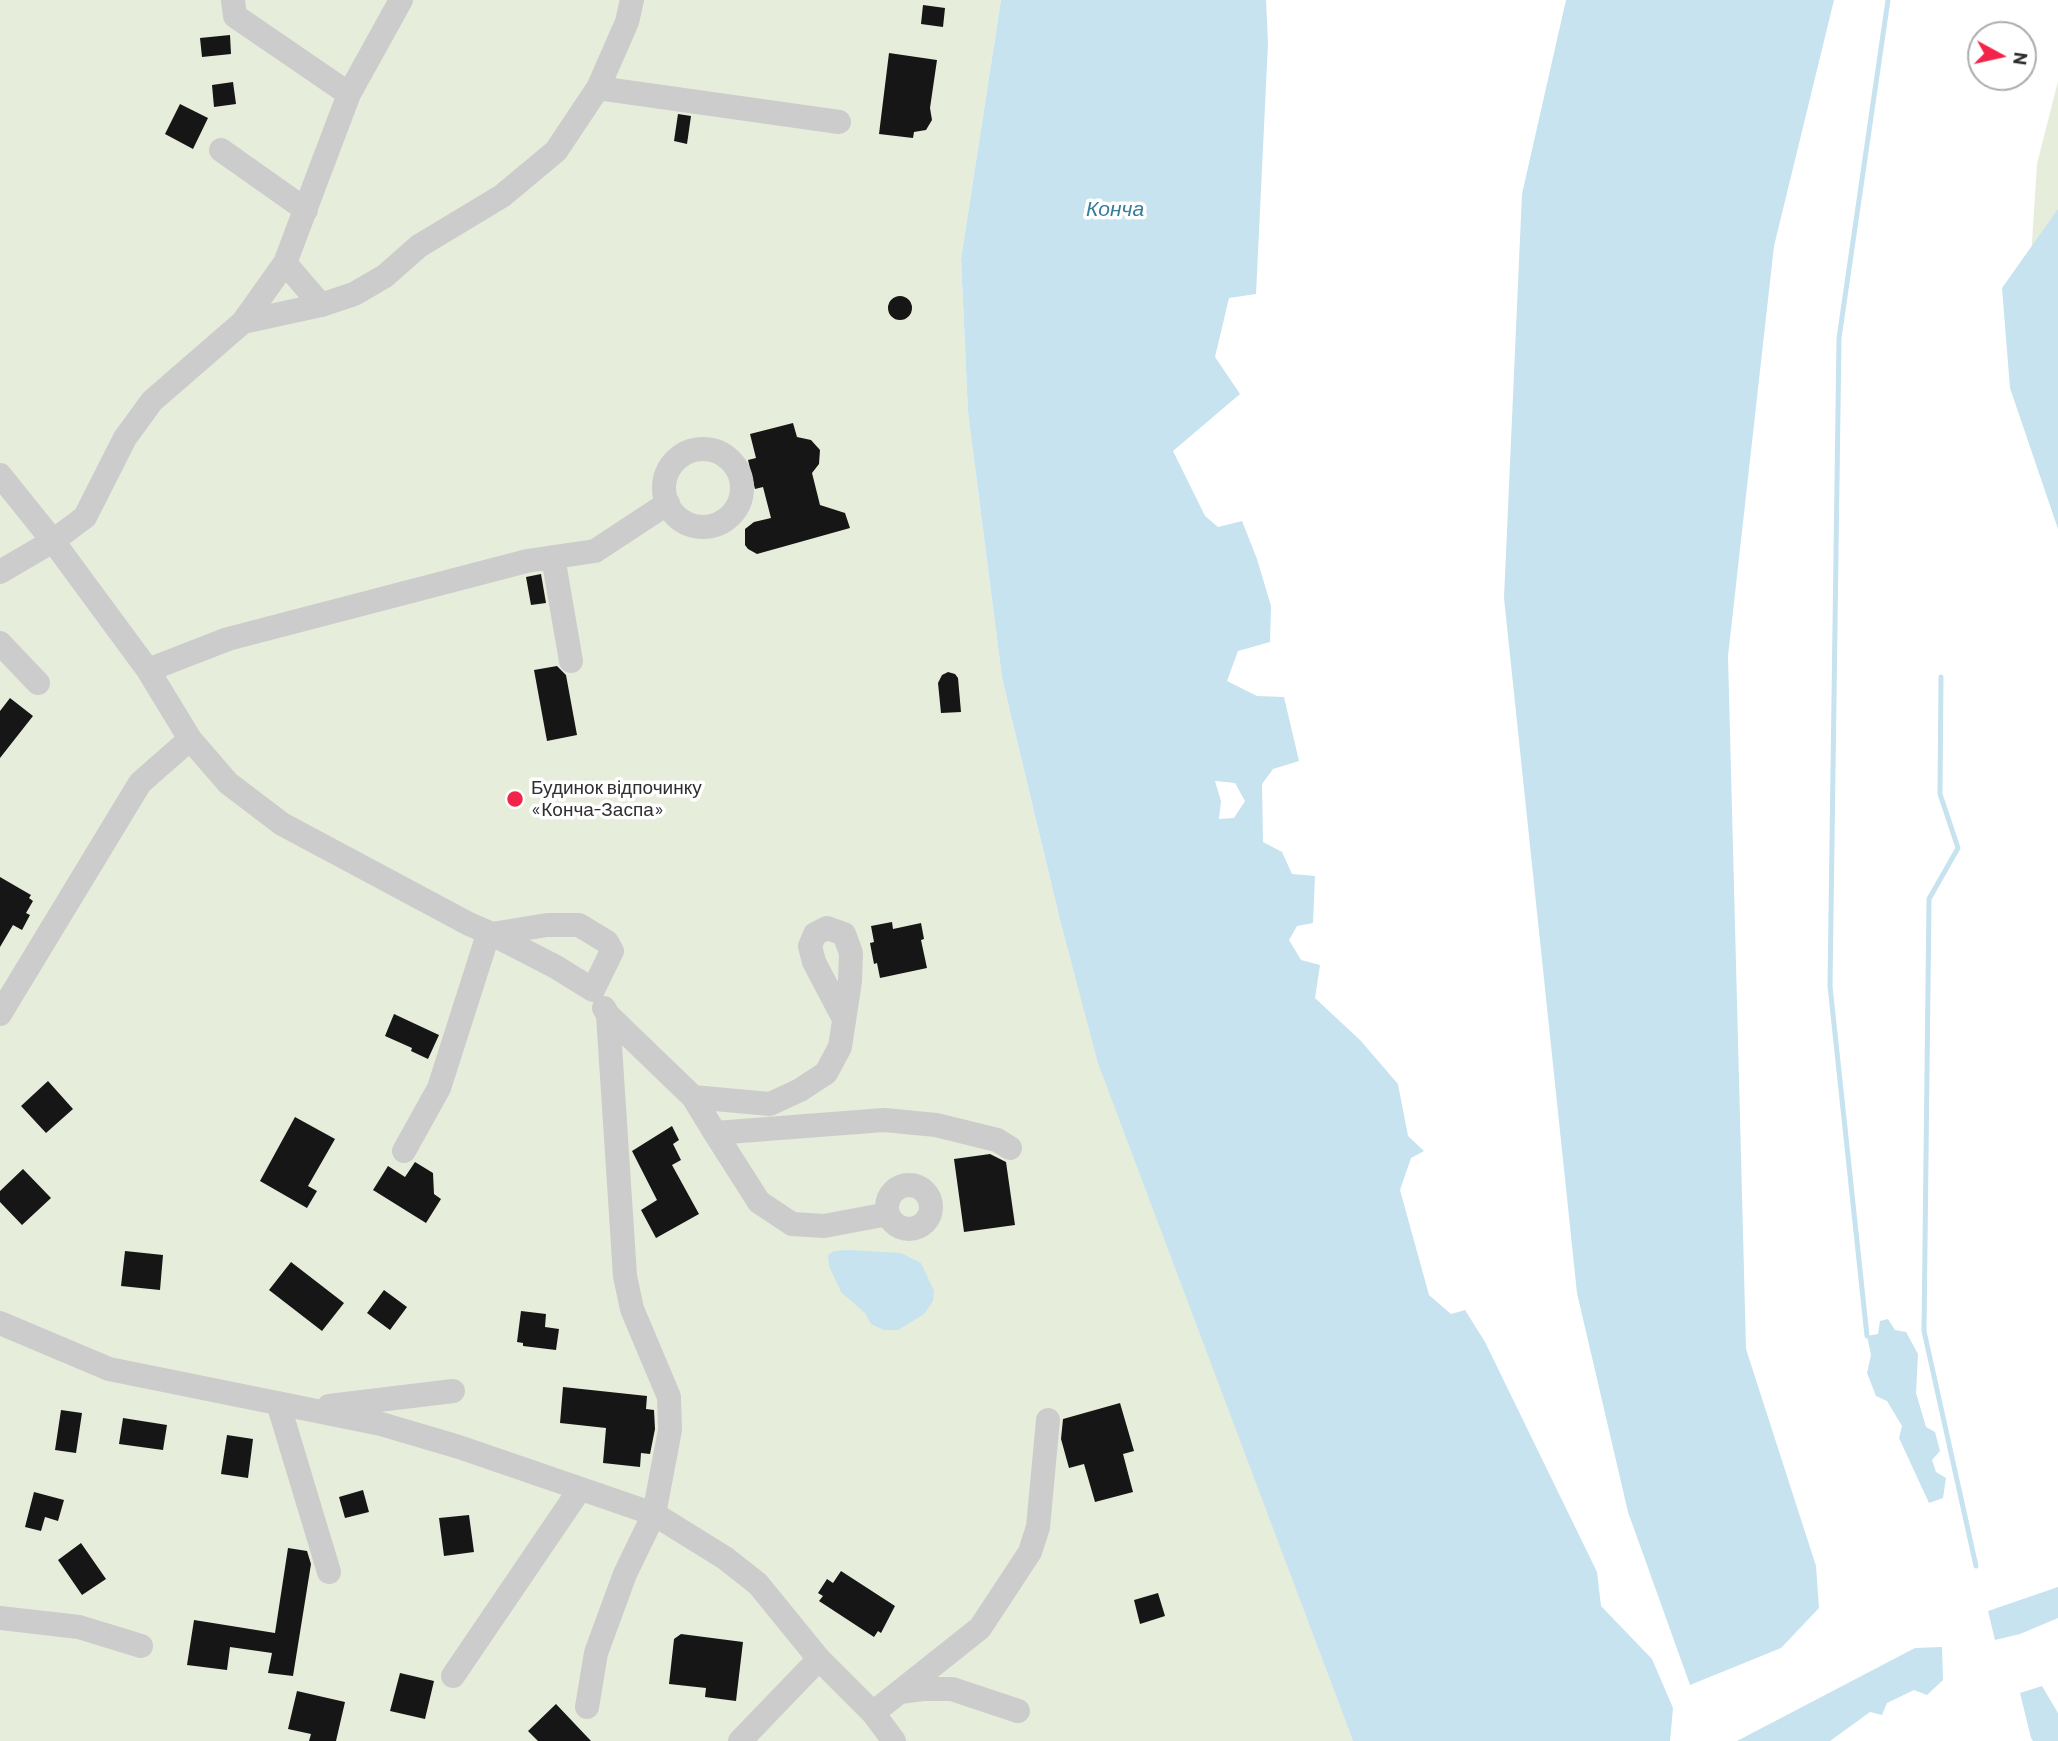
<!DOCTYPE html>
<meta charset="utf-8">
<style>
body{margin:0}
#map{position:relative;width:2058px;height:1741px;overflow:hidden;background:#fff;font-family:Barlow,sans-serif}
canvas{display:block}
.north{position:absolute;left:1967px;top:21px;width:70px;height:70px;box-sizing:border-box;background:#fff;border:2px solid #acacac;border-radius:50%;rotate:98deg;font-size:19px;font-weight:700;line-height:28px;text-align:center;color:#2f2f2f}
.north::after{content:'';display:block;margin:auto;width:24px;height:32px;background:#f32449;clip-path:polygon(50% 0,100% 100%,50% 72%,0 100%)}
</style>
<div id="map">
<canvas width="2058" height="1741"></canvas>
<div class="north">N</div>
</div>
<script>
const ctx = document.querySelector('canvas').getContext('2d');
ctx.lineJoin = 'round';
function fill(path, color) { ctx.fillStyle = color; ctx.fill(path, 'evenodd'); }
const poly = rows => new Path2D(rows.map(r => 'M' + r).join(''));
function strokePath(path, color, width, dash) { ctx.strokeStyle = color; ctx.lineWidth = width; ctx.lineCap = dash ? 'butt' : 'round'; ctx.setLineDash(dash || []); ctx.stroke(path); }
function drawText(font, color, halo, rows, align = 'center') {
  ctx.font = font + ' Barlow,sans-serif'; ctx.lineWidth = 7; ctx.setLineDash([]); ctx.textBaseline = 'middle'; ctx.strokeStyle = halo; ctx.fillStyle = color; for (const [text, x, y, turn = 0] of rows) {
    ctx.save(); ctx.translate(x, y); ctx.rotate((+turn || 0) * Math.PI / 180); ctx.textAlign = isNaN(turn) ? turn : align; if (halo) ctx.strokeText(text, 0, 0); ctx.fillText(text, 0, 0); ctx.restore();
  }
}
fill(poly([
 [0,0,1001,0,961,259,968,412,1002,678,1060,920,1099,1063,1353,1741,0,1741],
 [2058,81,2058,317,2030,273,2037,164]
]), '#e7eddb');
fill(poly([
 [1001,0,1266,0,1268,43,1256,294,1229,298,1215,357,1240,394,1173,451,1205,516,1218,527,1242,521,1257,559,1271,606,1270,642,1238,651,1227,681,1257,696,1284,697,1299,761,1273,769,1262,784,1263,842,1282,852,1292,874,1315,876,1313,923,1297,926,1289,940,1301,960,1320,965,1315,998,1360,1040,1398,1084,1408,1136,1424,1151,1411,1158,1400,1190,1429,1295,1451,1314,1465,1310,1485,1342,1597,1572,1601,1606,1652,1659,1673,1708,1670,1741,1353,1741,1098,1063,1060,920,1002,678,968,412,961,259],
 [1215,781,1235,783,1245,801,1234,818,1219,819,1221,801],
 [1566,0,1834,0,1774,246,1728,656,1746,1349,1816,1566,1819,1608,1781,1648,1690,1685,1628,1512,1577,1293,1504,598,1522,194],
 [2058,209,2058,529,2010,388,2002,288],
 [849,1250,901,1253,921,1263,934,1291,933,1301,924,1314,898,1330,884,1330,871,1324,865,1313,841,1292,829,1266,828,1255,834,1251],
 [1888,1319,1895,1330,1906,1332,1918,1354,1916,1393,1926,1427,1935,1432,1940,1451,1932,1460,1936,1472,1946,1478,1943,1498,1929,1503,1899,1438,1902,1426,1887,1401,1876,1396,1867,1373,1871,1355,1867,1336,1878,1334,1880,1321],
 [2058,1587,2058,1618,2020,1634,1995,1640,1988,1611],
 [1942,1647,1943,1680,1927,1695,1914,1690,1887,1703,1882,1715,1870,1712,1830,1741,1737,1741,1915,1648],
 [2042,1686,2058,1713,2058,1741,2033,1741,2031,1738,2020,1693]
]), '#c6e3ef');
strokePath(poly([
 [1941,677,1940,794,1958,848,1929,899,1924,1331,1976,1566],
 [1867,1336,1830,986,1839,338,1888,0]
]), '#c6e3ef', 5);
fill(poly([
 [923,5,945,8,943,27,921,24],
 [230,35,231,54,202,57,200,38],
 [889,53,937,60,930,108,932,120,926,130,914,132,913,138,879,134],
 [233,82,236,104,214,107,212,85],
 [180,104,208,118,193,149,165,134],
 [678,114,691,116,687,144,674,141],
 '888 308a12 12 0 1 1 24 0a12 12 0 1 1-24 0Z',
 [793,423,797,437,811,440,820,450,819,464,812,473,820,505,845,513,850,528,757,554,748,549,745,545,745,529,754,522,771,518,763,487,755,489,748,460,756,458,750,434],
 [541,574,546,603,531,605,526,577],
 [557,666,566,675,577,735,547,741,534,670],
 [948,672,955,674,958,678,961,712,941,713,938,683,942,675],
 [10,698,33,716,0,758,0,711],
 [0,877,31,895,29,898,33,901,26,913,30,915,22,930,13,925,0,947],
 [892,922,893,929,921,923,924,939,921,940,927,968,880,978,877,963,874,964,870,943,874,942,871,926],
 [394,1014,439,1035,428,1059,411,1051,412,1048,385,1036],
 [48,1081,73,1109,46,1133,21,1106],
 [295,1117,335,1139,308,1186,317,1191,307,1208,260,1181],
 [672,1126,679,1140,673,1144,681,1160,672,1165,699,1214,656,1238,641,1210,657,1200,632,1151],
 [990,1154,1006,1162,1015,1225,964,1232,954,1159],
 [415,1162,433,1173,434,1194,441,1199,426,1223,373,1190,388,1166,405,1177],
 [23,1169,51,1198,22,1225,0,1202,0,1191],
 [125,1251,163,1255,160,1290,121,1286],
 [291,1262,344,1303,322,1331,269,1290],
 [384,1290,407,1307,390,1330,367,1313],
 [521,1311,546,1314,545,1327,559,1329,556,1350,523,1346,523,1343,517,1342],
 [563,1387,647,1396,646,1409,654,1410,655,1429,650,1454,641,1453,640,1467,603,1463,606,1428,560,1423],
 [1120,1403,1134,1451,1123,1454,1133,1492,1095,1502,1084,1464,1069,1468,1061,1439,1063,1419],
 [61,1410,82,1413,76,1453,55,1450],
 [123,1418,167,1425,163,1450,119,1444],
 [227,1435,253,1439,248,1478,221,1474],
 [363,1490,369,1512,345,1518,339,1497],
 [34,1492,64,1500,58,1521,45,1517,41,1531,25,1527],
 [469,1515,474,1552,444,1556,439,1518],
 [81,1543,106,1579,82,1595,58,1560],
 [288,1548,307,1551,311,1564,293,1676,268,1673,272,1653,230,1647,227,1670,187,1665,194,1620,275,1633],
 [841,1571,895,1606,881,1633,878,1631,874,1637,819,1601,823,1596,818,1593,827,1579,833,1583],
 [1158,1593,1165,1616,1140,1624,1134,1600],
 [681,1634,743,1642,736,1701,705,1697,706,1688,669,1684,674,1639],
 [400,1673,434,1681,425,1719,390,1711],
 [297,1691,345,1702,336,1741,309,1741,311,1734,288,1729],
 [556,1704,591,1741,538,1741,528,1731]
]), '#161616');
strokePath(poly([
 [233,0,235,16,349,94],
 [598,88,839,122],
 [221,150,306,210],
 [285,263,321,305],
 [243,322,321,305,354,294,385,276,419,246,502,196,556,151,598,88,627,22,632,0],
 '664 488a39 39 0 1 1 78 0a39 39 0 1 1-78 0Z',
 [0,475,53,541,85,517,125,438,152,401,243,322,285,263,349,94,401,0],
 [553,557,571,661],
 [0,572,53,541,148,670,190,739,228,783,282,824,469,924,492,934,556,967,593,990,612,951,607,942,579,925,547,925,492,934,485,944,439,1088,404,1151],
 [0,643,38,683],
 [148,670,228,639,527,561,595,551,668,503],
 [604,1008,608,1015,693,1097,715,1133,884,1120,936,1125,997,1140,1010,1148],
 [0,1014,140,783,190,739],
 [693,1097,770,1104,800,1090,826,1073,840,1047,850,981,851,953,844,934,827,928,815,934,810,946,814,962,844,1019],
 [715,1133,759,1202,792,1224,824,1226,888,1214],
 '887 1207a22 22 0 1 1 44 0a22 22 0 1 1-44 0Z',
 [0,1323,109,1369,381,1424,459,1447,654,1514,725,1558,758,1584,819,1659,873,1713,894,1741],
 [278,1403,329,1572],
 [329,1406,453,1391],
 [0,1618,79,1627,141,1646],
 [453,1676,580,1489],
 [900,1692,923,1689,952,1689,1018,1711],
 [587,1707,596,1653,625,1574,654,1514,670,1430,669,1397,632,1309,625,1276,608,1015],
 [873,1713,980,1628,1030,1552,1038,1527,1048,1420],
 [740,1741,819,1659]
]), '#ccc', 24);
for (const [x, y, r, color] of [
 [515,799,9,"#f32449"]
]) { const dot = new Path2D(); dot.arc(x, y, r, 0, 2 * Math.PI); ctx.fillStyle = color; ctx.fill(dot); strokePath(dot, '#fff', 2.5); }
drawText('19px', '#2f2f2f', '#fff', [
 ["Будинок відпочинку",531,788],
 ["«Конча-Заспа»",531,810]
], 'left');
drawText('italic 21px', '#367c98', '#fff', [
 ["Конча",1115,209]
]);
</script>
